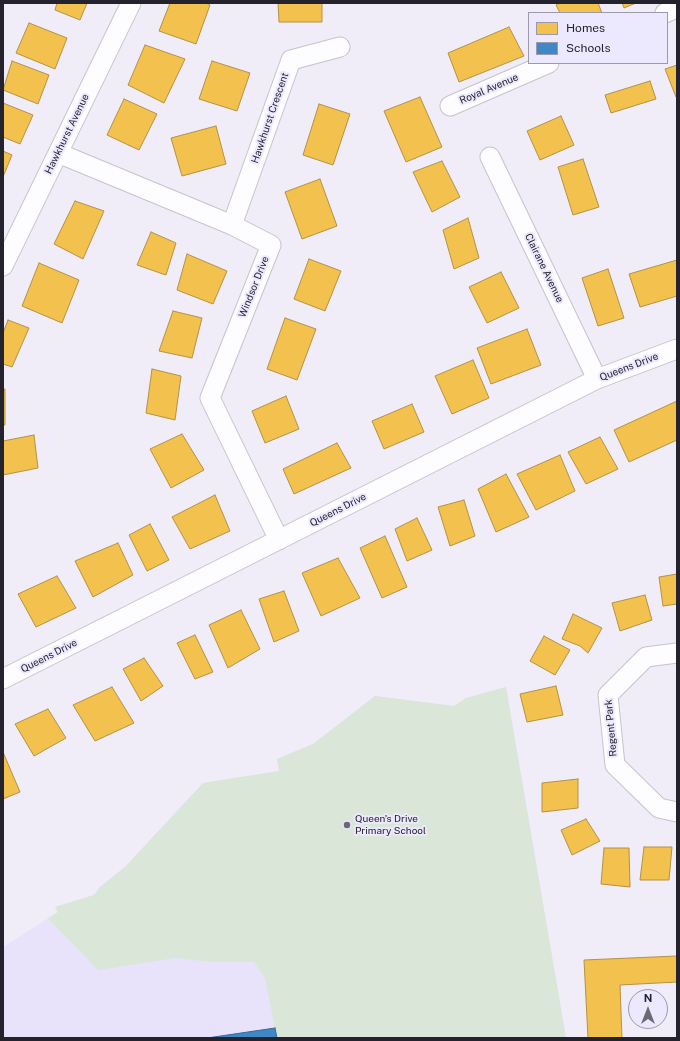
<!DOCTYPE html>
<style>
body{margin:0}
#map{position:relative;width:680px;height:1041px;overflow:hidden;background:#f0edf9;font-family:"Public Sans",sans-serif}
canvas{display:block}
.frame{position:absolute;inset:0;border:4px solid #24222c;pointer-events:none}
.legend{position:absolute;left:528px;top:12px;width:140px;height:52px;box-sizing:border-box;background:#ece8fe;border:1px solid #9c99aa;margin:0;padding:5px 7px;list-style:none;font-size:12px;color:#24222c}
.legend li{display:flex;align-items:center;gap:8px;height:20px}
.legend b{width:20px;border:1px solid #9c99aa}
.north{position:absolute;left:628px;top:989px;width:40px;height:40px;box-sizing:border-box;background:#ece8fe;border:1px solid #9c99aa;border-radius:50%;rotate:0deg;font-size:11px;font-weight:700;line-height:16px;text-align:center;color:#24222c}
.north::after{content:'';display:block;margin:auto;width:14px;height:18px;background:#6b6974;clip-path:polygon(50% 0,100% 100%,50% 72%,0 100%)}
</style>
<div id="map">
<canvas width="680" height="1041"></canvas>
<div class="frame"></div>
<ul class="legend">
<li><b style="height:11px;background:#f2c14e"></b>Homes</li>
<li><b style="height:11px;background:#3f88c5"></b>Schools</li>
</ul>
<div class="north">N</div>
</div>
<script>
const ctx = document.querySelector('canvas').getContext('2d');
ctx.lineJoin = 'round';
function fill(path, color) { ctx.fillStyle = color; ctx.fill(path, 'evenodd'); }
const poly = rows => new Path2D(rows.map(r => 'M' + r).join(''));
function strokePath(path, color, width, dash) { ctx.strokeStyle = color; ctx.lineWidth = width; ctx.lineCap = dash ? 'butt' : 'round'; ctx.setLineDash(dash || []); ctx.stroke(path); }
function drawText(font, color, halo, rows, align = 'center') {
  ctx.font = font + ' "Public Sans",sans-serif'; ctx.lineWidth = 4; ctx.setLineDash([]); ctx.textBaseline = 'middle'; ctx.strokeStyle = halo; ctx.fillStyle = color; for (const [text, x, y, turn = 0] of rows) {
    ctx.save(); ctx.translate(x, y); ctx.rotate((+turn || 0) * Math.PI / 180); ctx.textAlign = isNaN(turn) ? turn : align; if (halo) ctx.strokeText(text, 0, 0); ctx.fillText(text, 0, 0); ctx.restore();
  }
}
fill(poly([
 [506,687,566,1038,3,1038,3,947,58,912,55,907,94,895,100,887,126,866,203,783,279,771,277,759,313,744,375,696,454,706,466,698]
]), '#e8e3fb');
fill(poly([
 [506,687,566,1038,277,1038,265,978,254,962,211,962,175,958,98,970,48,918,58,912,55,907,94,895,100,887,126,866,203,783,279,771,277,759,313,744,375,696,454,706,466,698]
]), '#d9e6d8');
const homes = poly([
 [57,3,87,3,80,20,55,10,57,3],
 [170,3,206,3,210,5,196,44,159,31,170,3],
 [278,3,322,3,322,22,279,22,278,3],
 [560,3,598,3,602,13,560,13,556,5,560,3],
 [622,3,636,3,624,8,622,3],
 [29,23,67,38,55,69,16,53,29,23],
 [509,27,524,56,459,82,448,53,509,27],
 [145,45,185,59,164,103,128,85,145,45],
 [12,61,49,75,38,104,3,90,12,61],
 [212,61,250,73,237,111,199,99,212,61],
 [677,65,677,97,676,97,665,69,677,65],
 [650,81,656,99,611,113,605,95,650,81],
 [420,97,442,147,406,162,384,111,420,97],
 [124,99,157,114,139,150,107,135,124,99],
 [3,103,33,115,20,144,3,137,3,103],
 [319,104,350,114,333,165,303,155,319,104],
 [561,116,574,145,540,160,527,131,561,116],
 [216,126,226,164,182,176,171,138,216,126],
 [3,151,12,155,3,177,3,151],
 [583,159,599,207,573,215,558,167,583,159],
 [442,161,460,197,432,212,413,172,442,161],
 [320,179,337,226,302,239,285,192,320,179],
 [75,201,104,211,83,259,54,244,75,201],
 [468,218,479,258,454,269,443,230,468,218],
 [151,232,176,243,166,275,137,265,151,232],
 [187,254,227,271,213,304,177,290,187,254],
 [309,259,341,271,325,311,294,299,309,259],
 [677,260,677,296,640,307,629,274,677,260],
 [39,263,79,280,62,323,22,306,39,263],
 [608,269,624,318,598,326,582,278,608,269],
 [501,272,519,308,487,323,469,287,501,272],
 [173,311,202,318,192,358,159,351,173,311],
 [285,318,316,329,297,380,267,369,285,318],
 [8,320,29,328,12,367,3,364,3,333,8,320],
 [527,329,541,365,491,384,477,348,527,329],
 [473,360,489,398,452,414,435,376,473,360],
 [152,369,181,376,175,420,146,413,152,369],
 [3,389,5,389,5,425,3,425,3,389],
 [286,396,299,429,265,443,252,411,286,396],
 [677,401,677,440,629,462,614,430,677,401],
 [412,404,424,432,384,449,372,421,412,404],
 [182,434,204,470,171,488,150,449,182,434],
 [34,435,38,468,3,475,3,441,34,435],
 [600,437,618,469,586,484,568,452,600,437],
 [337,443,351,468,294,494,283,469,337,443],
 [560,455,575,491,536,510,517,474,560,455],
 [506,474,529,517,496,532,478,489,506,474],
 [215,495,230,531,190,549,172,517,215,495],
 [464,500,475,536,450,546,438,507,464,500],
 [417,518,432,550,407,561,395,529,417,518],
 [150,524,169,560,147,571,129,535,150,524],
 [385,536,407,587,382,598,360,548,385,536],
 [118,543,133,575,93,597,75,561,118,543],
 [338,558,360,598,321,616,302,573,338,558],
 [677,574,677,604,663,606,659,577,677,574],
 [57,576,76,608,36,627,18,594,57,576],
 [284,591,299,631,274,642,259,599,284,591],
 [645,595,652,620,620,631,612,603,645,595],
 [241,610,260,649,228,668,209,625,241,610],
 [573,614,602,628,588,653,580,646,562,639,573,614],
 [195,635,213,672,195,679,177,643,195,635],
 [544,636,570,650,555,675,530,661,544,636],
 [144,658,163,686,141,701,123,669,144,658],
 [556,686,563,715,527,722,520,694,556,686],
 [112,687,134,723,95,741,73,705,112,687],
 [48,709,66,738,34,756,15,724,48,709],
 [3,752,20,792,3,799,3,752],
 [578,779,578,808,542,812,542,783,578,779],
 [586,819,600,841,572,855,561,830,586,819],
 [644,847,672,847,669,880,640,880,644,847],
 [604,848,629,848,630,887,601,884,604,848],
 [677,956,677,982,620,985,622,1038,588,1038,584,960,677,956]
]);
fill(homes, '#f2c14e');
strokePath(homes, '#b49144', 1);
const schools = poly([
 [275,1028,277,1038,207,1038,275,1028]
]);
fill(schools, '#3f88c5');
strokePath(schools, '#376997', 1);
const street = poly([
 [665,13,677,8],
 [450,106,549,63],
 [58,153,232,225,271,245,210,398,279,540],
 [490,157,597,379],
 [232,225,291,60,340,47],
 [3,266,131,3],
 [677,653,646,657,608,695,615,765,659,808,677,812],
 [3,679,597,379,677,349]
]);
strokePath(street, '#c6c3ce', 21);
strokePath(street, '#fdfcfe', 19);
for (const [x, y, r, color] of [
 [347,825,4,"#6b6974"]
]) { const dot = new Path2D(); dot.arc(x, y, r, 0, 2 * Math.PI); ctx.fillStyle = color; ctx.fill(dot); strokePath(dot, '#ece8fe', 1.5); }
drawText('10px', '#24222c', '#ece8fe', [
 ["Royal Avenue",489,89,-23],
 ["Hawkhurst Crescent",270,118,-71],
 ["Hawkhurst Avenue",67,134,-64],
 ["Clairane Avenue",544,268,64],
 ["Windsor Drive",254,287,-68],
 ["Queens Drive",629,367,-21],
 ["Queens Drive",338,510,-27],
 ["Queens Drive",49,656,-27],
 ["Regent Park",611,728,-95]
]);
drawText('10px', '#24222c', '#ece8fe', [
 ["Queen's Drive",355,819],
 ["Primary School",355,831]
], 'left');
</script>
